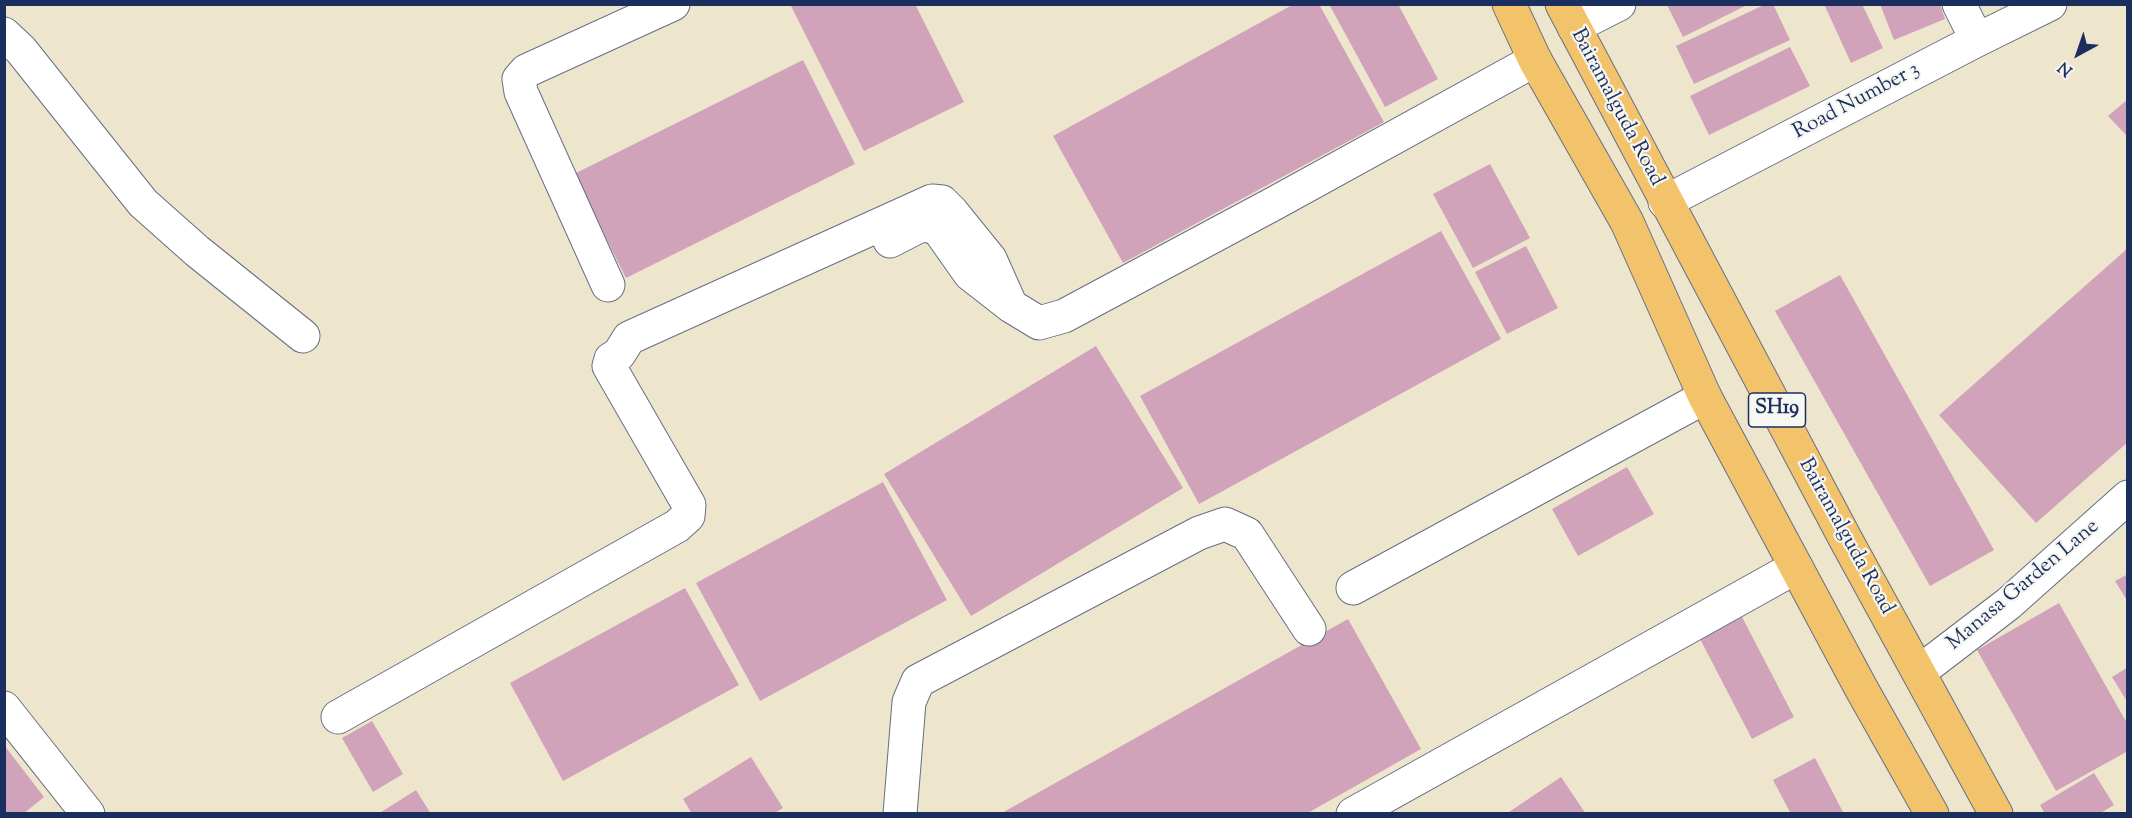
<!DOCTYPE html>
<style>
body{margin:0}
#map{position:relative;width:2132px;height:818px;overflow:hidden;background:#eee6cc;font-family:"Sorts Mill Goudy",serif}
canvas{display:block}
.frame{position:absolute;inset:0;border:6px solid #1b2f5e;pointer-events:none}
.north{position:absolute;left:2048px;top:24px;width:60px;height:60px;-webkit-text-stroke:4px #f6f6f2;paint-order:stroke;rotate:220deg;font-size:16px;font-weight:700;line-height:24px;text-align:center;color:#1b2f5e}
.north::after{content:'';display:block;margin:auto;width:21px;height:27px;background:#1b2f5e;clip-path:polygon(50% 0,100% 100%,50% 72%,0 100%)}
</style>
<div id="map">
<canvas width="2132" height="818"></canvas>
<div class="frame"></div>
<div class="north">N</div>
</div>
<script>
const ctx = document.querySelector('canvas').getContext('2d');
ctx.lineJoin = 'round';
function fill(path, color) { ctx.fillStyle = color; ctx.fill(path, 'evenodd'); }
const poly = rows => new Path2D(rows.map(r => 'M' + r).join(''));
function strokePath(path, color, width, dash) { ctx.strokeStyle = color; ctx.lineWidth = width; ctx.lineCap = dash ? 'butt' : 'round'; ctx.setLineDash(dash || []); ctx.stroke(path); }
function drawText(font, color, halo, rows, align = 'center') {
  ctx.font = font + ' "Sorts Mill Goudy",serif'; ctx.lineWidth = 4.5; ctx.setLineDash([]); ctx.textBaseline = 'middle'; ctx.strokeStyle = halo; ctx.fillStyle = color; for (const [text, x, y, turn = 0] of rows) {
    ctx.save(); ctx.translate(x, y); ctx.rotate((+turn || 0) * Math.PI / 180); ctx.textAlign = isNaN(turn) ? turn : align; if (halo) ctx.strokeText(text, 0, 0); ctx.fillText(text, 0, 0); ctx.restore();
  }
}
fill(poly([
 [790,4,915,4,964,102,864,151],
 [1294,4,1319,4,1384,122,1123,263,1053,136],
 [1329,4,1398,4,1438,79,1385,107],
 [1766,4,1773,4,1790,40,1694,84,1676,46],
 [1824,4,1862,4,1883,48,1851,63],
 [1880,4,1940,4,1945,19,1894,40],
 [1667,5,1747,5,1683,37],
 [1790,47,1810,86,1709,135,1690,96],
 [803,60,855,164,626,278,574,174],
 [2128,99,2128,137,2108,116],
 [1490,164,1530,238,1473,268,1433,194],
 [1441,231,1501,339,1199,504,1140,396],
 [1526,246,1558,308,1507,334,1475,272],
 [2128,248,2128,442,2036,523,1939,415],
 [1840,275,1994,550,1930,586,1775,311],
 [1096,346,1183,488,971,616,884,474],
 [1627,467,1654,514,1578,556,1552,509],
 [883,482,947,600,760,701,696,583],
 [2128,574,2128,602,2115,581],
 [685,588,739,685,563,781,510,683],
 [2059,603,2128,725,2128,751,2056,791,1977,650],
 [1740,613,1794,717,1752,739,1698,635],
 [1348,619,1421,749,1306,814,1000,814],
 [2128,667,2128,703,2112,677],
 [372,721,403,774,373,792,342,738],
 [4,745,44,797,23,814,4,814],
 [751,757,783,808,773,814,692,814,683,799],
 [1815,758,1844,814,1791,814,1773,780],
 [2094,773,2114,805,2099,814,2045,814,2040,805],
 [1561,777,1586,814,1506,814],
 [416,790,431,814,378,814]
]), '#d0a3bb');
const minor = poly([
 [1959,4,1977,40],
 [1574,27,1619,4],
 [4,34,21,50,143,203,197,251,303,336],
 [1665,202,1977,40,2050,4],
 [890,241,921,225,930,226,939,230,970,274,1011,306,1039,323,1064,316,1275,203,1535,60],
 [608,285,521,92,519,79,526,71,673,4],
 [1353,588,1705,397],
 [1919,672,2008,604,2128,497],
 [4,708,88,814],
 [338,717,677,526,688,516,689,505,609,366,611,359,619,354,629,338,932,201,942,202,952,212,990,259,1011,306],
 [900,814,909,702,918,681,1199,533,1225,524,1247,534,1309,629],
 [1353,814,1796,567]
]);
const major = poly([
 [1509,4,1535,60,1627,222,1705,397,1861,688,1932,814],
 [1562,4,1846,540,1996,814]
]);
strokePath(minor, '#656f84', 35);
strokePath(major, '#656f84', 35);
strokePath(minor, '#fff', 33);
strokePath(major, '#f2c36a', 33);
for (const [x, y, w] of [
 [1777,410,57]
]) { const box = new Path2D(); box.roundRect(x - w / 2, y - 17, w, 34, 4.5); ctx.fillStyle = '#f6f6f2'; ctx.fill(box); strokePath(box, '#1b2f5e', 1.5); }
drawText('bold 20px', '#1b2f5e', null, [
 ["SH19",1777,410]
]);
drawText('21px', '#1b2f5e', '#f6f6f2', [
 ["Road Number 3",1857,102,-28],
 ["Bairamalguda Road",1616,108,62],
 ["Bairamalguda Road",1845,537,61],
 ["Manasa Garden Lane",2024,586,-40]
]);
</script>
